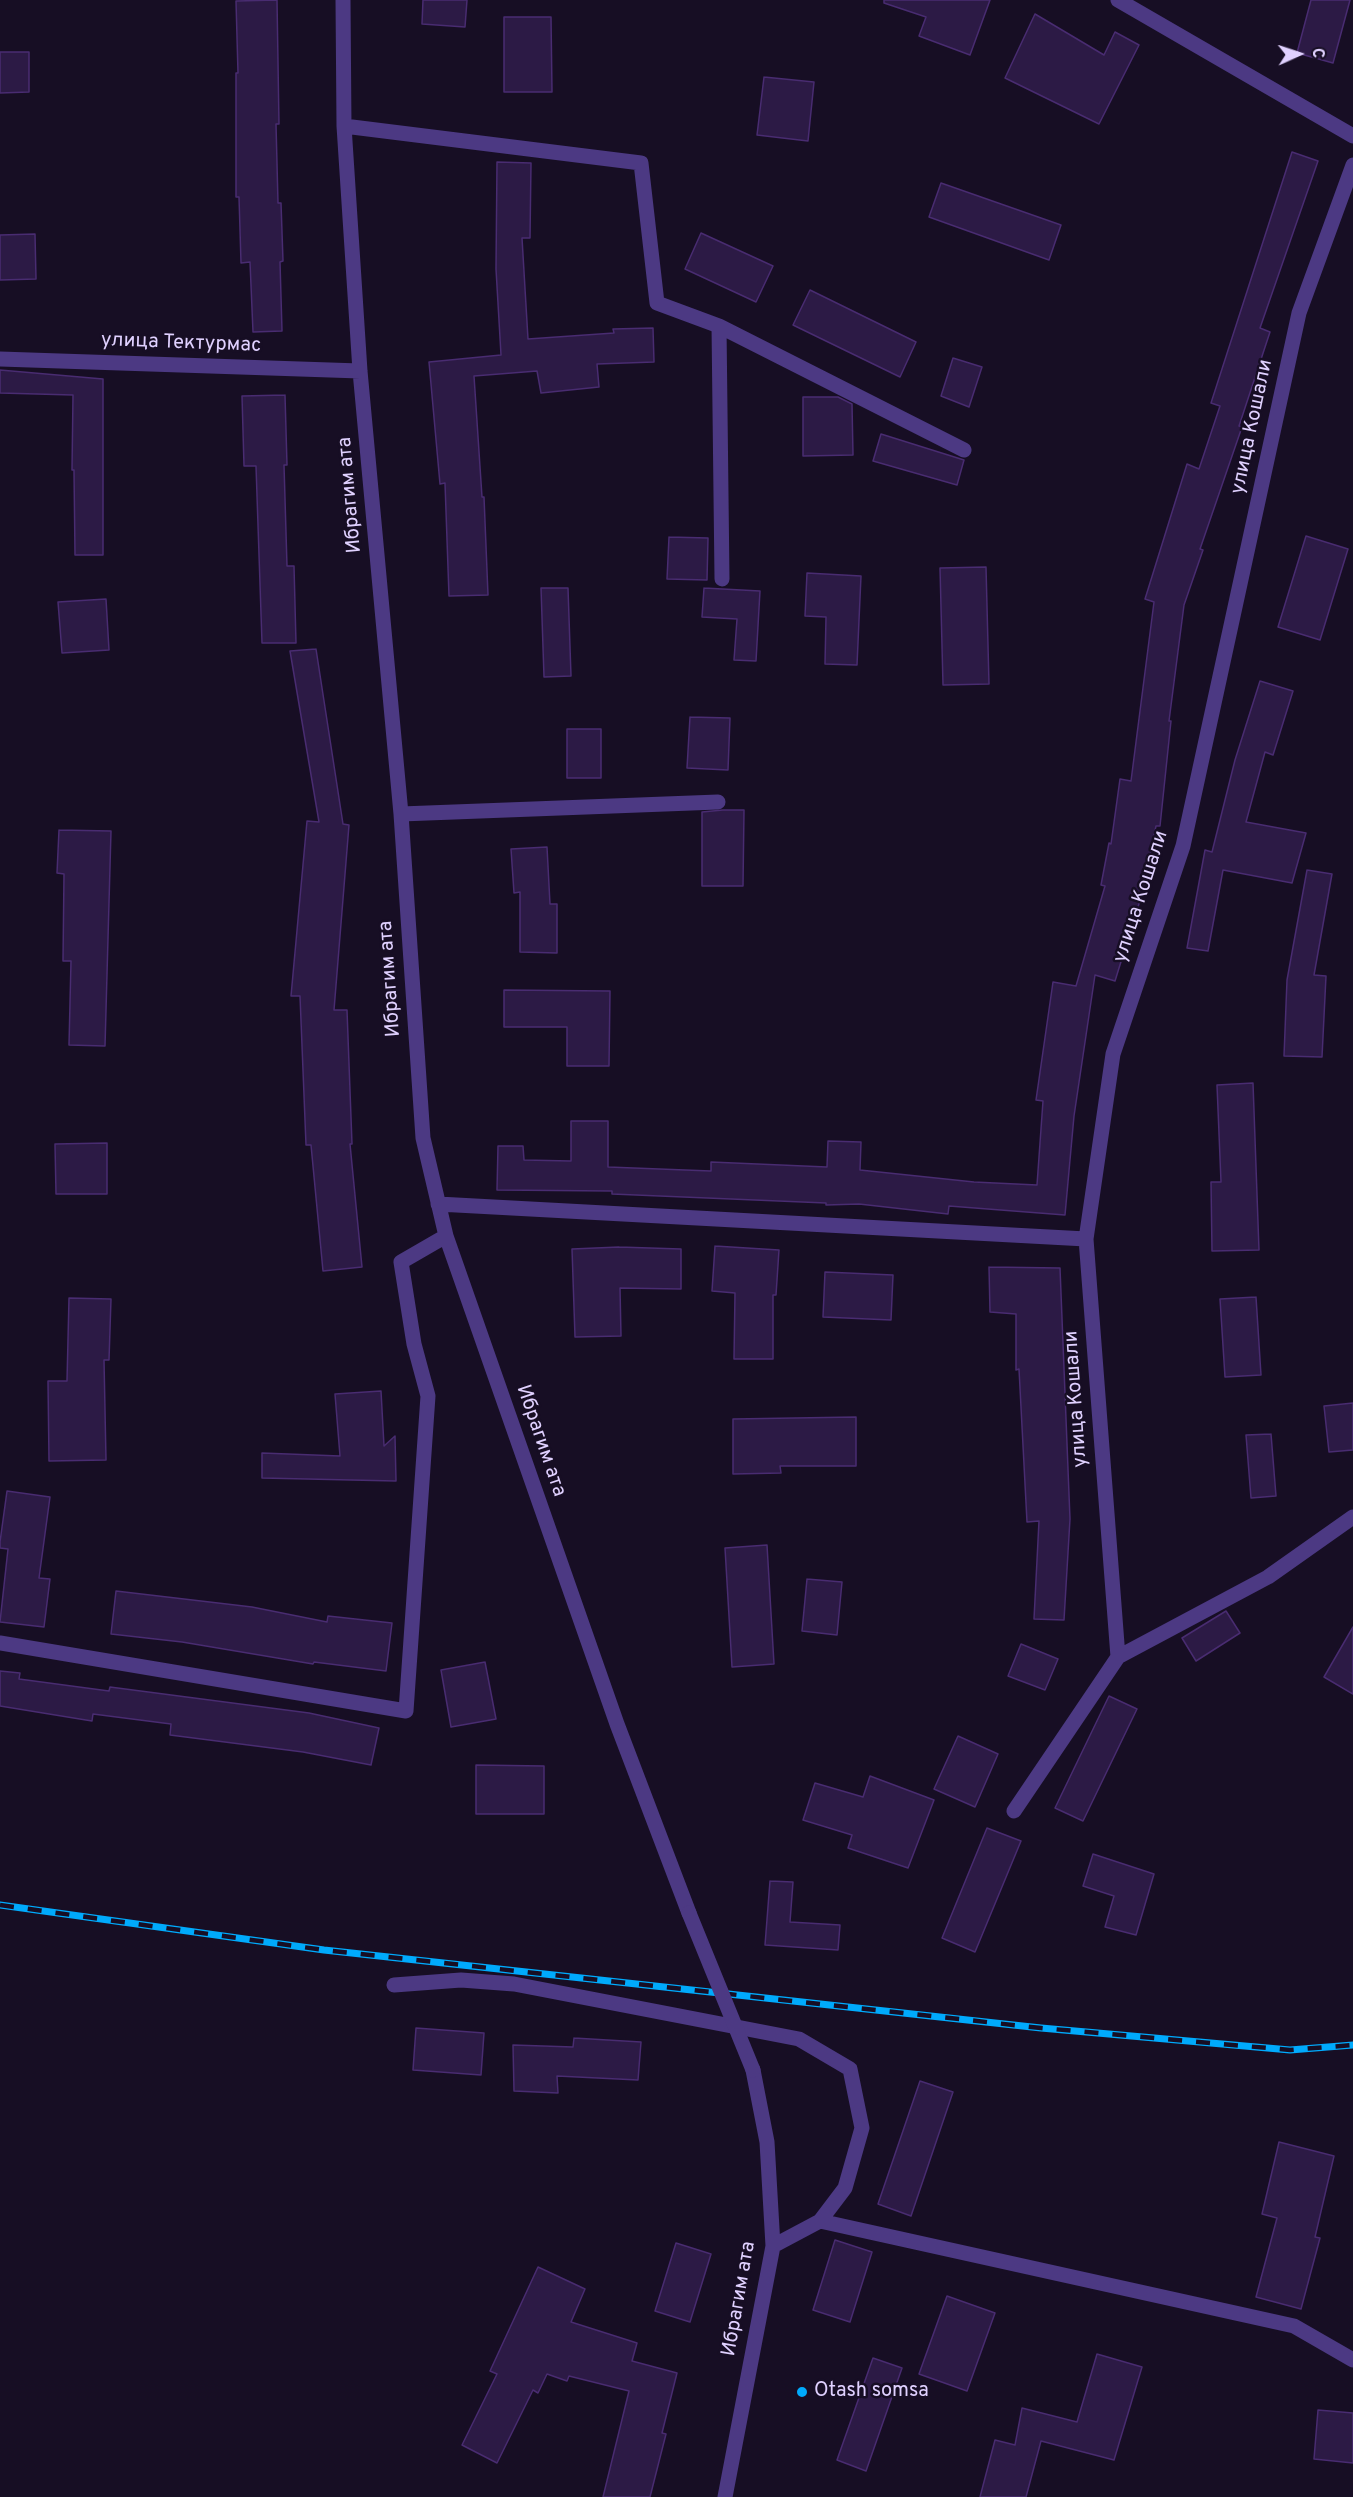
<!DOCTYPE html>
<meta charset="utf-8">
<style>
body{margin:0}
#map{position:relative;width:1353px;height:2497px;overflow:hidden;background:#170e24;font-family:Overpass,sans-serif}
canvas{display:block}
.north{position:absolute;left:1269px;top:24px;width:60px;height:60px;-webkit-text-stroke:4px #170e24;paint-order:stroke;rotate:87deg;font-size:16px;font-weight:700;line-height:24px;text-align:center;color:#e0d1ff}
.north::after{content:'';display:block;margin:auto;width:21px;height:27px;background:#e0d1ff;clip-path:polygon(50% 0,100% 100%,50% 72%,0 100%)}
</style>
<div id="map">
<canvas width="1353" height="2497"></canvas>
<div class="north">С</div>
</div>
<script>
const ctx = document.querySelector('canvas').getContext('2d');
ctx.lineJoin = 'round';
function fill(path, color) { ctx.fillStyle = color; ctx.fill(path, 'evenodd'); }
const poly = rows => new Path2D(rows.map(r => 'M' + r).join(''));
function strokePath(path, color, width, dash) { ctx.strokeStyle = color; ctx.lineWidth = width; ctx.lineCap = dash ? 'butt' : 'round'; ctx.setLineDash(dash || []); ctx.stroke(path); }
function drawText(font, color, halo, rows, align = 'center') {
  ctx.font = font + ' Overpass,sans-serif'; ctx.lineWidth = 5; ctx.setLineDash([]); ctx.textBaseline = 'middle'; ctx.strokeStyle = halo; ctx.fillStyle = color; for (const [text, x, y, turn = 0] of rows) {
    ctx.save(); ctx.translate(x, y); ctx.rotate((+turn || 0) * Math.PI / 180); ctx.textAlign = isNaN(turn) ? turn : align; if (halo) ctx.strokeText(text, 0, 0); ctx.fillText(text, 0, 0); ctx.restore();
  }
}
const building = poly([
 [277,0,279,124,276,124,278,203,281,203,283,261,280,262,282,331,253,332,250,262,241,263,239,197,236,197,236,73,238,73,236,1,277,0],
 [423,0,467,0,465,27,422,24,423,0],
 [884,0,990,0,970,55,919,36,926,17,884,3,884,0],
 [1311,0,1350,0,1333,63,1297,53,1311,0],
 [1035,14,1104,55,1115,32,1139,45,1099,124,1005,78,1035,14],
 [504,17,551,17,552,92,504,92,504,17],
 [0,52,29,52,29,92,0,93,0,52],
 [764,77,814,82,808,141,757,135,764,77],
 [1292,152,1318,161,1260,328,1270,332,1239,426,1242,427,1200,549,1203,550,1184,605,1169,721,1171,721,1160,826,1156,826,1142,894,1115,981,1095,975,1074,1116,1065,1215,949,1206,948,1214,859,1204,826,1205,826,1203,612,1194,612,1191,497,1190,498,1146,523,1146,524,1160,571,1161,571,1121,608,1121,608,1167,711,1171,711,1162,827,1167,828,1141,861,1142,860,1170,974,1182,1037,1185,1043,1101,1036,1100,1053,982,1076,986,1105,886,1101,885,1109,843,1111,844,1120,779,1131,781,1154,602,1145,599,1187,464,1199,469,1220,406,1211,403,1292,152],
 [497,162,531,163,530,238,522,238,528,339,614,333,613,329,653,328,654,362,597,364,599,387,541,393,537,371,474,376,482,497,484,497,488,595,449,596,445,483,440,484,429,362,501,355,496,269,497,162],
 [941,183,1061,225,1049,260,929,217,941,183],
 [701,233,773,266,756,302,685,269,701,233],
 [35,234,36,279,0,280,0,235,35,234],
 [810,290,916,342,900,377,793,325,810,290],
 [953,358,982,367,969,407,941,396,953,358],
 [0,370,103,379,103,555,75,555,74,470,72,470,73,395,0,393,0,370],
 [285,395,287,465,284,465,287,566,294,566,296,643,262,643,256,466,244,466,242,396,285,395],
 [803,397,838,397,852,404,853,455,803,456,803,397],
 [881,434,964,460,957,485,873,461,881,434],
 [1306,536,1348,549,1320,640,1278,627,1306,536],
 [669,537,708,538,707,580,667,579,669,537],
 [986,567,989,684,943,685,940,568,986,567],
 [807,573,861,576,857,665,825,664,826,617,805,616,807,573],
 [541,588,568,588,571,676,544,677,541,588],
 [704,588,760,591,756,661,734,660,737,619,702,617,704,588],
 [106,599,109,650,62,653,58,602,106,599],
 [316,649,343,824,349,825,334,1010,347,1010,352,1144,350,1144,362,1267,323,1271,311,1145,306,1145,300,996,291,996,307,821,319,822,290,651,316,649],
 [1260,681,1293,691,1273,755,1265,752,1246,822,1306,833,1292,883,1223,870,1208,951,1187,948,1205,850,1212,852,1235,760,1260,681],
 [690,717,730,718,728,770,687,768,690,717],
 [567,729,601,729,601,778,567,778,567,729],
 [723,810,744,810,743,886,702,886,702,812,723,810],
 [59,830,111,831,105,1046,69,1045,71,961,63,961,64,874,57,873,59,830],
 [547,847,550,904,557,904,557,953,520,952,520,892,514,893,511,849,547,847],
 [1307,870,1332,874,1314,975,1326,976,1322,1057,1284,1056,1287,980,1307,870],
 [504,990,610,991,609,1066,567,1066,567,1027,504,1027,504,990],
 [1253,1083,1259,1250,1212,1251,1211,1182,1221,1182,1217,1085,1253,1083],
 [107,1143,107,1194,56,1194,55,1144,107,1143],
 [715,1246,779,1250,776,1295,773,1295,773,1359,734,1359,735,1293,712,1291,715,1246],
 [619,1247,681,1249,681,1289,620,1288,621,1336,575,1337,572,1249,619,1247],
 [989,1267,1060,1268,1070,1519,1064,1620,1034,1619,1039,1521,1027,1522,1019,1369,1016,1370,1016,1314,990,1312,989,1267],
 [825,1272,893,1275,891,1320,823,1317,825,1272],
 [1256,1297,1261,1375,1225,1377,1220,1299,1256,1297],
 [69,1298,111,1299,109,1360,104,1360,106,1460,49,1461,48,1381,67,1381,69,1298],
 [381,1391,384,1446,395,1436,396,1481,262,1478,262,1453,340,1456,335,1394,381,1391],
 [1353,1403,1353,1450,1329,1452,1324,1406,1353,1403],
 [856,1417,856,1466,780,1466,781,1473,733,1474,733,1419,856,1417],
 [1271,1434,1276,1496,1251,1498,1246,1435,1271,1434],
 [7,1491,50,1497,39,1578,50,1579,44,1627,0,1622,8,1549,0,1548,0,1542,7,1491],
 [767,1545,774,1664,732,1667,725,1548,767,1545],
 [807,1579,842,1582,837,1635,802,1631,807,1579],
 [116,1591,252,1607,327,1622,328,1616,392,1623,386,1671,314,1662,313,1664,182,1642,111,1634,116,1591],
 [1226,1611,1240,1633,1196,1661,1182,1638,1226,1611],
 [1353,1627,1353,1694,1324,1677,1353,1627],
 [1021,1644,1058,1659,1045,1690,1008,1676,1021,1644],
 [485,1662,496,1719,451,1727,441,1670,485,1662],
 [0,1671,20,1673,19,1679,109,1691,110,1687,309,1713,379,1728,371,1765,303,1752,170,1735,171,1724,93,1714,92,1721,0,1706,0,1671],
 [1109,1696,1137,1709,1083,1821,1055,1808,1109,1696],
 [958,1736,998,1754,975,1807,934,1789,958,1736],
 [476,1765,544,1766,544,1814,476,1814,476,1765],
 [870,1776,934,1800,908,1868,848,1848,852,1835,803,1820,815,1783,863,1797,870,1776],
 [987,1828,1021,1841,975,1952,942,1938,987,1828],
 [1093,1854,1154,1874,1136,1935,1105,1927,1114,1896,1083,1886,1093,1854],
 [770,1881,793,1882,790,1922,840,1925,838,1950,765,1945,770,1881],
 [416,2028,484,2033,481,2075,413,2070,416,2028],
 [574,2038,641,2042,638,2080,557,2076,558,2093,514,2091,513,2045,573,2047,574,2038],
 [920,2081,953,2092,911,2216,878,2204,920,2081],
 [1279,2142,1334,2156,1315,2237,1320,2238,1301,2309,1256,2297,1277,2218,1262,2214,1279,2142],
 [835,2240,872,2252,850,2322,813,2310,835,2240],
 [676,2243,711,2254,690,2322,655,2311,676,2243],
 [538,2267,585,2289,571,2322,637,2343,632,2361,677,2373,662,2433,666,2434,650,2497,603,2497,629,2391,569,2376,567,2381,547,2374,538,2393,533,2390,497,2463,462,2445,497,2374,490,2371,538,2267],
 [947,2296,995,2313,967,2391,919,2374,947,2296],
 [1097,2354,1142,2367,1114,2460,1041,2441,1026,2497,980,2497,995,2440,1015,2445,1022,2408,1077,2422,1097,2354],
 [873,2358,902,2368,866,2471,837,2460,873,2358],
 [1318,2410,1353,2413,1353,2463,1314,2459,1318,2410]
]);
fill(building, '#2c1a45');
strokePath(building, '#492c71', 1.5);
strokePath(poly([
 [343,0,344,126,360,371,401,814,423,1138,446,1236,617,1724,689,1913],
 [1118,0,1353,136],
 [344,126,641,163,657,303,719,326,722,579],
 [719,326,964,450],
 [0,359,360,371],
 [401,814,718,802],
 [438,1204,1086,1239],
 [0,1643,406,1711,428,1396,414,1344,401,1262,446,1236],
 [1118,1657,1086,1239,1113,1054,1183,846,1299,313,1353,165],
 [1014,1811,1118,1657,1268,1577,1353,1517],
 [394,1985,461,1980,514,1984,799,2039,850,2069,862,2128,845,2188,820,2221],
 [773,2246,820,2221,1294,2326,1353,2360],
 [725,2497,773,2246,767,2142,753,2070]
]), '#4c3983', 15);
const rail = poly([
 [0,1905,324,1950,1041,2028,1290,2050,1353,2045]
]);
strokePath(rail, '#00aafc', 7);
strokePath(rail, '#170e24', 4.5, [14]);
strokePath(poly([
 [689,1913,753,2070]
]), '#4c3983', 15);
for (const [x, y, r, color] of [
 [802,2392,6,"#00aafc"]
]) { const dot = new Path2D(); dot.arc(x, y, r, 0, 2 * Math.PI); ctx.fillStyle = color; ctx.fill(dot); strokePath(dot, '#170e24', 2); }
drawText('20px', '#e0d1ff', '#170e24', [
 ["улица Тектурмас",181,344,2],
 ["улица Кошали",1253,427,-78],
 ["Ибрагим ата",351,495,-95],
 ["улица Кошали",1142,897,-72],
 ["Ибрагим ата",391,979,-94],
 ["улица Кошали",1077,1399,-94],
 ["Ибрагим ата",540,1441,71],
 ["Ибрагим ата",740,2299,-80]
]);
drawText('20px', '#e0d1ff', '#170e24', [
 ["Otash somsa",814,2392]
], 'left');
</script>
